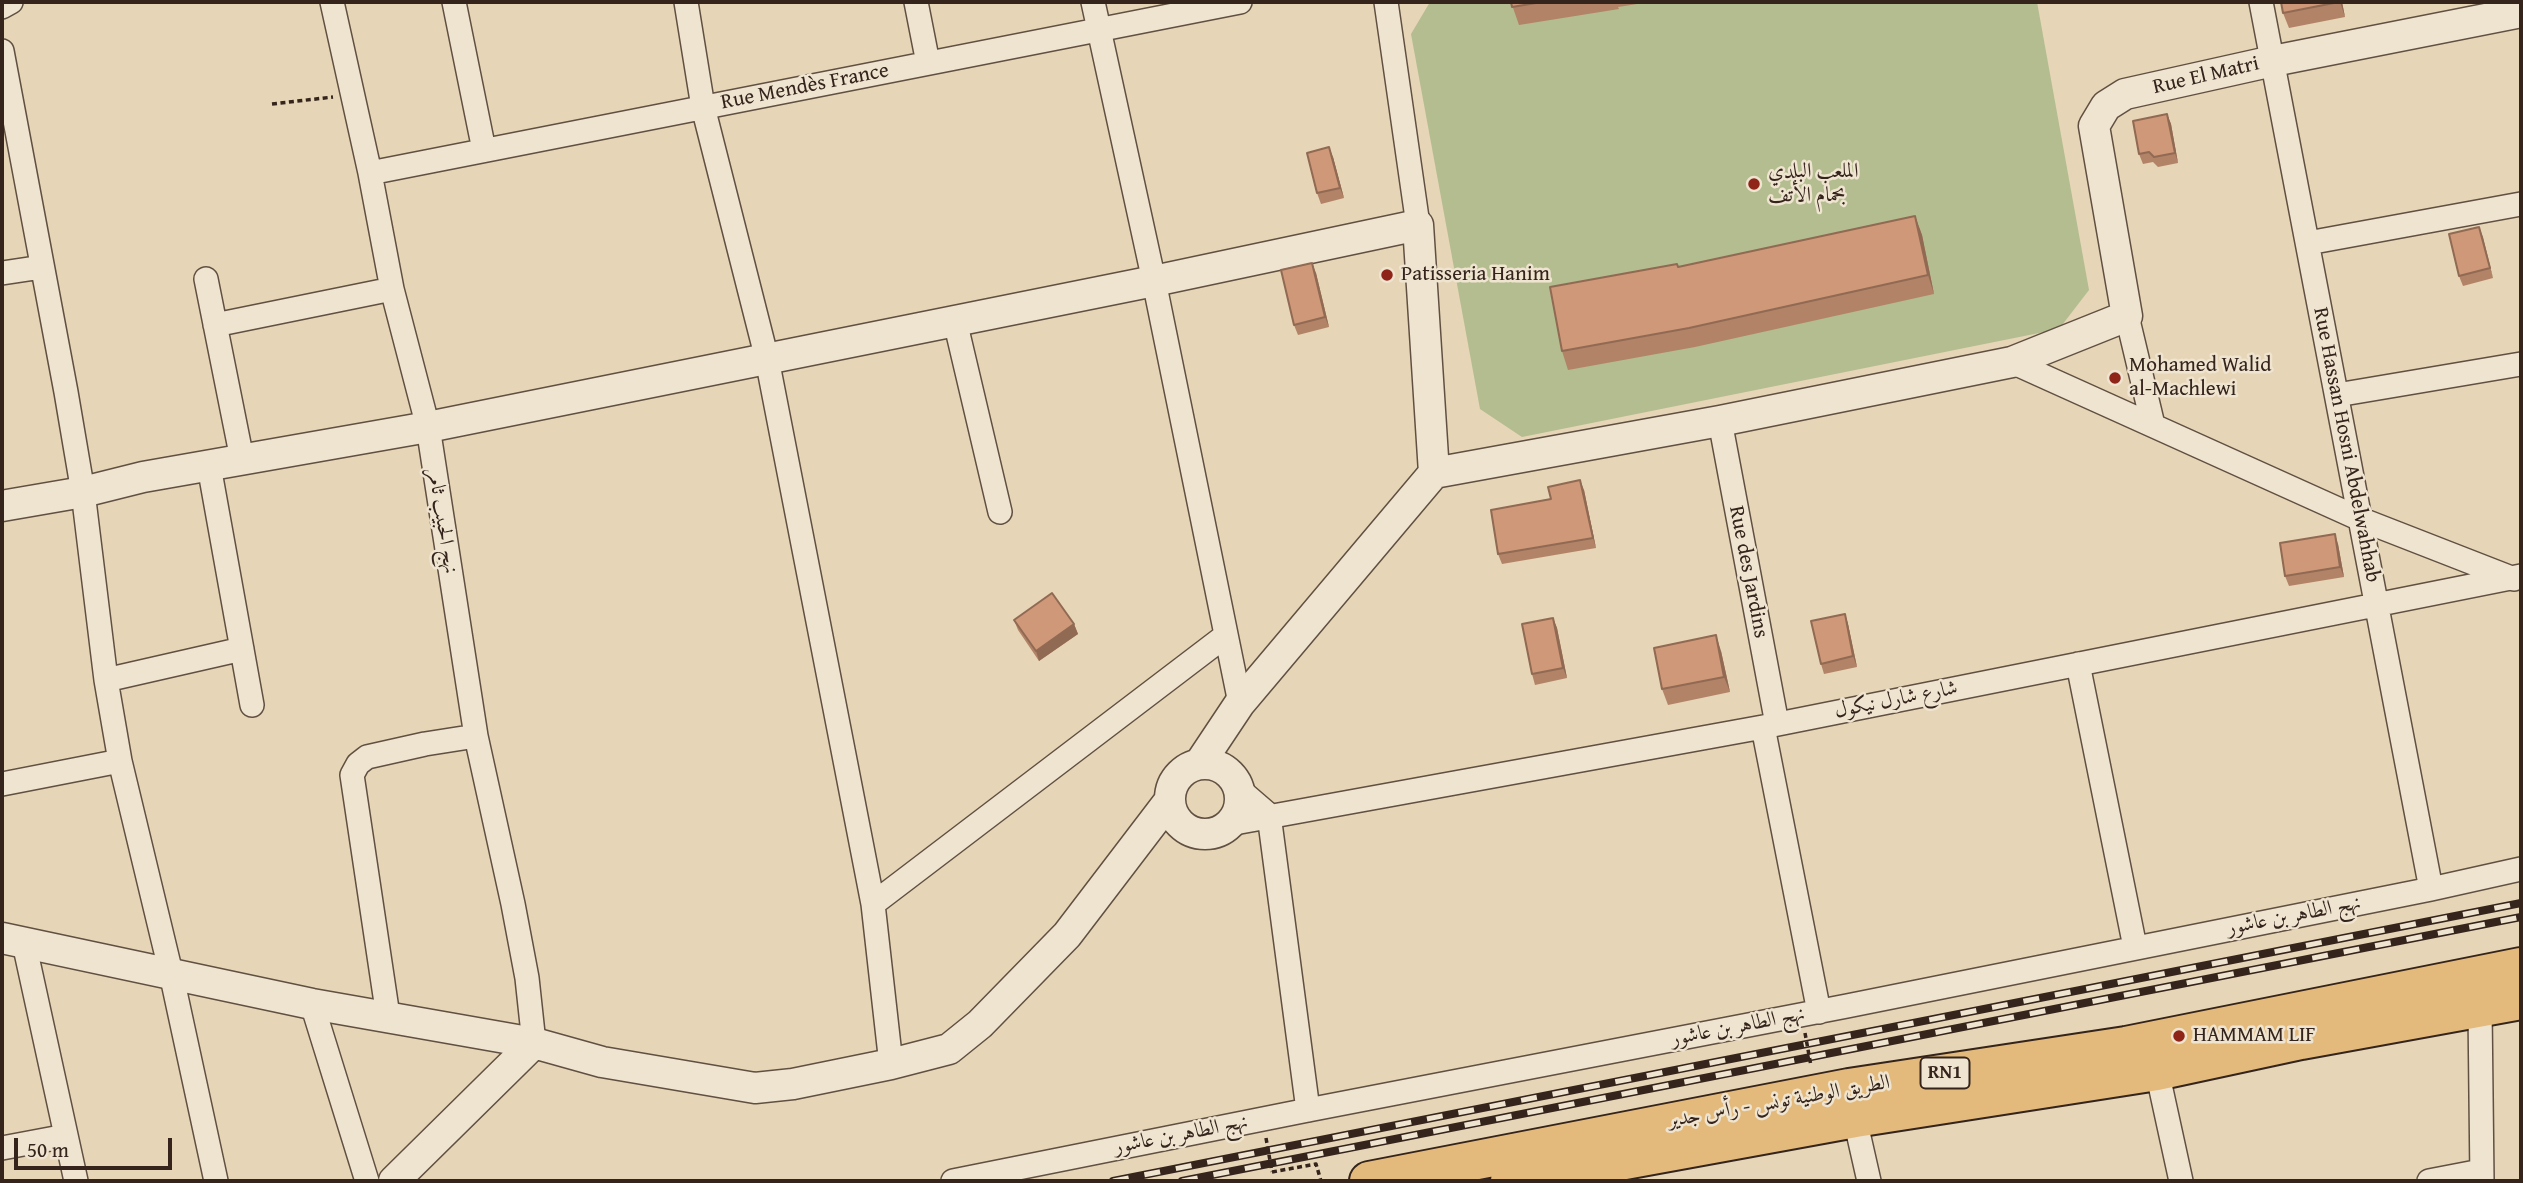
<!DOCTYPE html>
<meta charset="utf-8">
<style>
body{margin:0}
#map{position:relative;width:2523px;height:1183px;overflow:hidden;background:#e6d5b6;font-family:"Gentium Book Plus",serif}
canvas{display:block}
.frame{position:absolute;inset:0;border:4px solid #34241c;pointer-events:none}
.scale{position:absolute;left:14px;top:1138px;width:158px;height:32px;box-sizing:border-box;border:4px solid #34241c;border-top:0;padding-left:9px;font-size:21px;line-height:24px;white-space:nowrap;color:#34241c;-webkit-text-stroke:5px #efe4d0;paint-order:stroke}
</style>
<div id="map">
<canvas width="2523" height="1183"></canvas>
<div class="frame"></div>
<div class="scale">50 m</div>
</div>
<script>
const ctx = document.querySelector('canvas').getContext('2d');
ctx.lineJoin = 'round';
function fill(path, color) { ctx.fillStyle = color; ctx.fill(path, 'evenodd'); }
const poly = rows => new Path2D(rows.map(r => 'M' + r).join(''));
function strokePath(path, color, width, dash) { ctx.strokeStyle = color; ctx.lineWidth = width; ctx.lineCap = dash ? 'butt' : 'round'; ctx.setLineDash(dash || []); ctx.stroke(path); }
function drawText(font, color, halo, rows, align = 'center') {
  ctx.font = font + ' "Gentium Book Plus",Amiri,serif'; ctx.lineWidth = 5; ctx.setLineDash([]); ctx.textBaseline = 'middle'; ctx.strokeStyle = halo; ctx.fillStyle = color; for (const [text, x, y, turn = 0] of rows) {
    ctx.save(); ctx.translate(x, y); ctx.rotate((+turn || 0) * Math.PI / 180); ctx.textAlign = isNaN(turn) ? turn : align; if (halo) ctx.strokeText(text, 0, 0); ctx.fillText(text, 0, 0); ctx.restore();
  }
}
fill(poly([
 [1430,2,2037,2,2089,290,2059,329,1522,437,1480,409,1411,34]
]), '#b3bd8f');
const minor = poly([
 [332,2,370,173,392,289,428,427,476,736,513,904,527,978,534,1043],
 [454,2,484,150],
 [686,2,703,107,767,359,873,904,891,1064],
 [916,2,928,63],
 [1093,2,1154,281,1240,703],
 [1386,2,1418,225],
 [2261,2,2431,889],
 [2,7,11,2],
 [2,51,66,392,83,492,106,680,120,761,171,973,216,1181],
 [370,173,1240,2],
 [2308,243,2521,204],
 [2,273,42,267],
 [206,279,242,459],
 [2127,316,2153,425],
 [955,321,1000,512],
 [215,325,392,289],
 [2012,362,2360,519,2514,579],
 [2337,395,2521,364],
 [1720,421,1777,724],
 [209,466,252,705],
 [2078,664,2135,947],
 [106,680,242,649],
 [1763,727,1819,1012],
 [2,784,120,761],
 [1240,790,1269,815],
 [1269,815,1308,1110],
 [1229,824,1763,727,2521,576],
 [873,904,1225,636],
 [24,943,76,1181],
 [312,1004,367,1181],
 [2480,1009,2482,1181],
 [388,1016,352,775,358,764,367,757,425,744,476,736],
 [2157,1071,2181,1181],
 [1852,1106,1869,1181],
 [2,1148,66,1136],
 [953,1181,1308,1110,1847,1006,2431,889,2521,869],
 [2429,1181,2481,1171]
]);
const tertiary = poly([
 [2,506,83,492,143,477,428,427,1154,281,1418,225,1434,473],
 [1200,763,1240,703,1434,473,1720,421,2012,362,2127,316,2094,126,2106,106,2125,94,2273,61,2521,12],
 '1170 799a35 35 0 1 1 70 0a35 35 0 1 1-70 0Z',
 [2,938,312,1004,534,1043,602,1062,755,1088,793,1084,891,1064,949,1049,980,1024,1067,935,1170,800],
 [394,1181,534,1043]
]);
const trunk = poly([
 [1369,1181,1849,1088,2126,1046,2521,967],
 [1510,1181,1855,1118,2157,1071,2301,1040,2521,1000]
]);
strokePath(minor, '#605042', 26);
strokePath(tertiary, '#605042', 33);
strokePath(trunk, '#34241c', 42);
strokePath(poly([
 [272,104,333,97],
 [1272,1172,1316,1164,1321,1181]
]), '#34241c', 3.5, [5, 3.5]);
strokePath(minor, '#efe4d0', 23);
strokePath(tertiary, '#efe4d0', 30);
strokePath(trunk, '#e3ba7b', 38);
const rail = poly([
 [1113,1181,2521,903],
 [1182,1181,2521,917]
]);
strokePath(rail, '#34241c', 8);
strokePath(rail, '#efe4d0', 5, [16]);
strokePath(poly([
 [1805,1033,1811,1066],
 [1266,1138,1272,1172]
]), '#34241c', 3.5, [5, 3.5]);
fill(poly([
 [1511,2,1650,2,1618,7,1619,9,1519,25],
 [2281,2,2342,2,2345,17,2289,28,2283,13],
 [2167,114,2171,124,2178,163,2158,167,2153,162,2143,164,2139,154],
 [1333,157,1344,198,1321,204,1317,193],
 [1915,216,1922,235,1934,294,1695,347,1568,370,1562,351,1678,267],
 [2479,227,2493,278,2463,286,2459,276],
 [1316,273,1329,327,1298,335,1294,325],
 [1584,490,1596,548,1502,564,1498,554],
 [2338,544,2344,577,2289,586,2285,576],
 [1845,614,1848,624,1857,667,1824,674,1821,664],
 [1553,618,1557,628,1567,678,1535,685,1532,674],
 [1014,620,1074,624,1078,634,1039,661,1018,630],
 [1721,651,1730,692,1668,705,1662,689]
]), '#b28367');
fill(poly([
 [2340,2,2342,2,2345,17],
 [2167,114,2171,124,2178,163,2175,153],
 [1329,147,1333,157,1344,198,1340,188],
 [1915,216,1922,235,1934,294,1928,275],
 [2479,227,2483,237,2493,278,2490,268],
 [1312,263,1316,273,1329,327,1325,317],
 [1580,480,1584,490,1596,548,1593,538],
 [2335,534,2338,544,2344,577,2340,567],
 [1845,614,1848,624,1857,667,1853,656],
 [1553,618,1557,628,1567,678,1563,668],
 [1074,624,1078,634,1039,661,1036,651],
 [1716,635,1721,651,1730,692,1724,677]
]), '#916a54');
const building = poly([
 [1511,2,1542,2,1512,7,1511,2],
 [2281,2,2339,2,2283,13,2281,2],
 [2167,114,2175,153,2154,157,2149,152,2139,154,2133,121,2167,114],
 [1329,147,1340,188,1317,193,1307,153,1329,147],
 [1915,216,1928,275,1689,328,1562,351,1550,287,1677,264,1678,267,1915,216],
 [2479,227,2490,268,2459,276,2449,234,2479,227],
 [1312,263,1325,317,1294,325,1281,270,1312,263],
 [1580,480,1593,538,1498,554,1491,510,1551,499,1548,487,1580,480],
 [2335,534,2340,567,2285,576,2280,543,2335,534],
 [1052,593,1074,624,1036,651,1014,620,1052,593],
 [1845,614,1853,656,1821,664,1811,621,1845,614],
 [1553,618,1563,668,1532,674,1522,624,1553,618],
 [1716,635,1724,677,1662,689,1654,648,1716,635]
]);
fill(building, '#cf9878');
strokePath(building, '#916a54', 2);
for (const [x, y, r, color] of [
 [1754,184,7,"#8f2418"],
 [1387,275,7,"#8f2418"],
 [2115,378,7,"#8f2418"],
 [2179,1036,7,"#8f2418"]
]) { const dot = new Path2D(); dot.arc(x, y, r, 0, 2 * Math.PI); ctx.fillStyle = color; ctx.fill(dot); strokePath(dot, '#efe4d0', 2.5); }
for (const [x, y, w] of [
 [1945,1073,49]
]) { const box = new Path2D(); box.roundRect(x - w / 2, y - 15.5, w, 31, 5); ctx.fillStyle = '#efe4d0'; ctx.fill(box); strokePath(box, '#34241c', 2); }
drawText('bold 19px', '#34241c', null, [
 ["RN1",1945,1073]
]);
drawText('21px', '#34241c', '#efe4d0', [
 ["Rue El Matri",2206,76,-13],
 ["Rue Mendès France",805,87,-11],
 ["Rue Hassan Hosni Abdelwahhab",2346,445,79],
 ["نهج الحبيب ثامر",442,521,81],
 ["Rue des Jardins",1748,572,79],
 ["شارع شارل نيكول",1896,700,-11],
 ["نهج الطاهر بن عاشور",2294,916,-11],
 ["نهج الطاهر بن عاشور",1738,1027,-11],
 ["الطريق الوطنية تونس - رأس جدير",1779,1102,-10],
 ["نهج الطاهر بن عاشور",1181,1135,-11]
]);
drawText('21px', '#34241c', '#efe4d0', [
 ["الملعب البلدي",1768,172],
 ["بحمام الأتف",1768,196],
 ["Patisseria Hanim",1401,275],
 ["Mohamed Walid",2129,366],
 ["al-Machlewi",2129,390],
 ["HAMMAM LIF",2193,1036]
], 'left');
</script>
